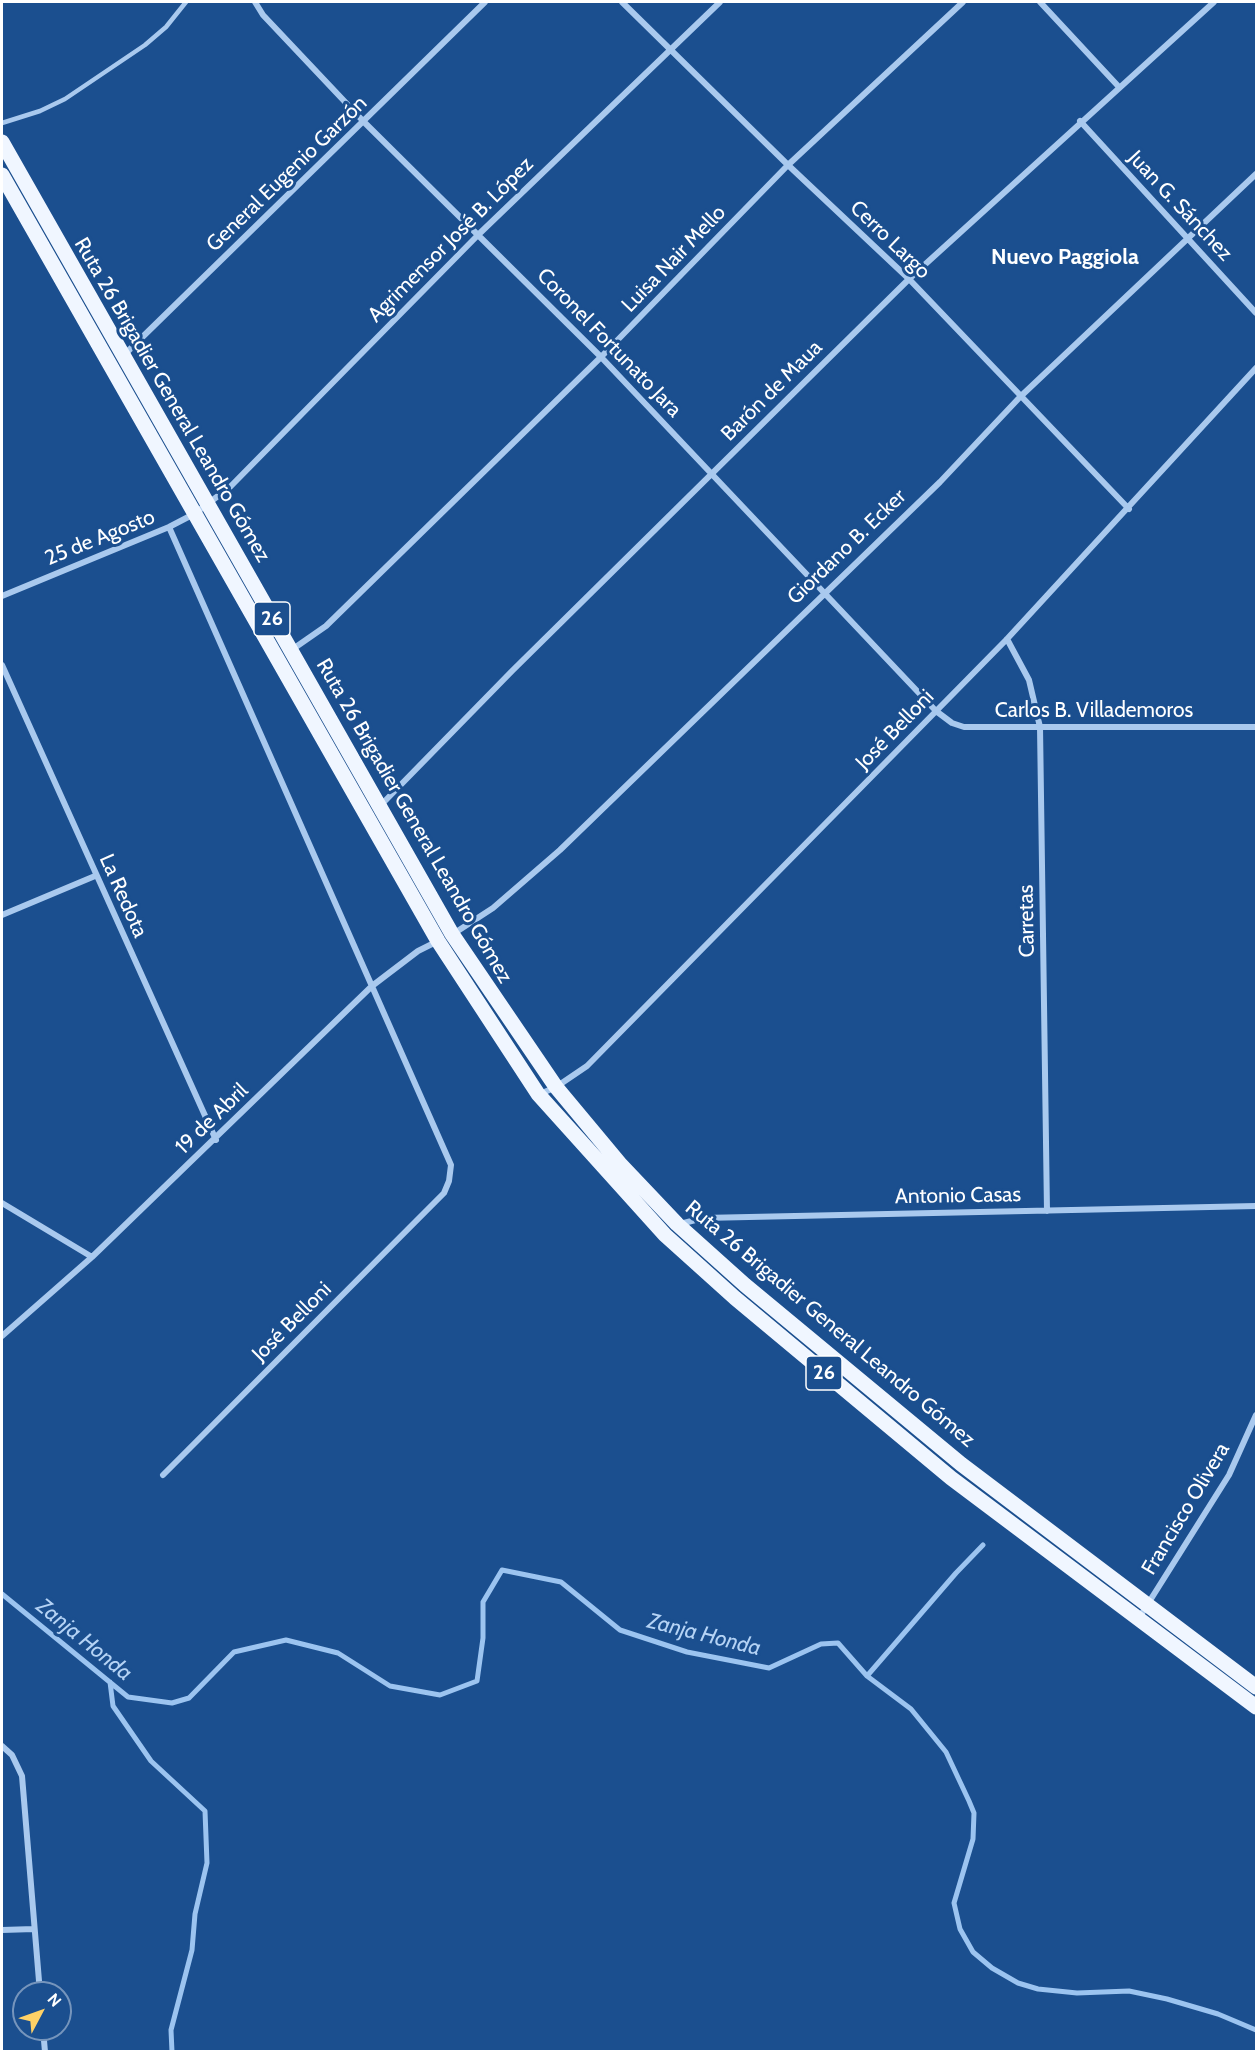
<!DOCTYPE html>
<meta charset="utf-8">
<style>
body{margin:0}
#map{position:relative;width:1258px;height:2053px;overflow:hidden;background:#1b4f8f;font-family:Cabin,sans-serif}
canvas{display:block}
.frame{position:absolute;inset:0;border:3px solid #fff;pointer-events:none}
.north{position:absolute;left:12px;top:1981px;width:60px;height:60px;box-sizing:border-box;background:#1b4f8f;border:2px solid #7695bc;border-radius:50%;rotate:49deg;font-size:16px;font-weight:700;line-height:24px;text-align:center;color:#fff}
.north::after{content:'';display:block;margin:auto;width:21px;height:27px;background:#ffd166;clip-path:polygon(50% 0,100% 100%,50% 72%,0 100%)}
</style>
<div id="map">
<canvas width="1258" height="2053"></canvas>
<div class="frame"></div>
<div class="north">N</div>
</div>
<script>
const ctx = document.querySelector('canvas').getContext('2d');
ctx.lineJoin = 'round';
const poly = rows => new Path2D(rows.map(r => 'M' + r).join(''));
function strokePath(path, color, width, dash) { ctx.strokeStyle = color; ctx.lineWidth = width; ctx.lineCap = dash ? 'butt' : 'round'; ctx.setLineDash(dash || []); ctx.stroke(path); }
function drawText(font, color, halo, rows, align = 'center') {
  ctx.font = font + ' Cabin,sans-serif'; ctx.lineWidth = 6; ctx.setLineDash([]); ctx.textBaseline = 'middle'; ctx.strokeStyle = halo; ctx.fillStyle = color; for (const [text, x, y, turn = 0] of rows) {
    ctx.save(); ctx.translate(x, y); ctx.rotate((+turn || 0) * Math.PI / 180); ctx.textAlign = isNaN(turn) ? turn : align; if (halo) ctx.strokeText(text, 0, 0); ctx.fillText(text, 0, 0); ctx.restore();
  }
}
strokePath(poly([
 [2,1594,128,1697,172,1703,189,1698,234,1652,286,1640,338,1653,390,1686,440,1695,477,1681,483,1638,483,1602,502,1570,561,1582,620,1630,687,1652,769,1668,821,1644,838,1643,867,1676,911,1709,946,1752,969,1801,974,1813,973,1839,954,1903,960,1929,973,1952,992,1968,1018,1983,1038,1989,1077,1993,1129,1991,1167,1999,1218,2014,1256,2030],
 [867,1676,956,1573,983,1545],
 [110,1682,113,1706,151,1761,205,1811,207,1863,195,1914,192,1950,171,2030,172,2052]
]), '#9cc4f0', 5);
strokePath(poly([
 [2,123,40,111,65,99,145,45,166,27,186,2]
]), '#a9c9ee', 4.5);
strokePath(poly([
 [255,2,263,15,364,122,601,357,936,711,952,723,964,727,1256,727],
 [622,2,788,165,909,279,1129,509],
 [1040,2,1119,87],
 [1080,121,1256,313],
 [123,356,485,2],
 [2,596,169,527,194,514,230,487,479,234,720,2],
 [1007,639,1029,680,1040,727,1047,1211],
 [290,651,326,626,601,357,788,165,963,2],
 [2,665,216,1140],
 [381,805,512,671,909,279,1214,2],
 [2,915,95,876],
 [453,934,493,908,560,850,940,482,1020,397,1256,174],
 [540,1094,556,1087,587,1066,1007,639,1256,368],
 [2,1203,92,1257],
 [680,1224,703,1218,1256,1206],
 [2,1336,92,1257,372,986,418,951,438,941],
 [163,1475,444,1193,449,1181,451,1165,169,527],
 [1139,1618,1229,1475,1256,1415],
 [2,1746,12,1755,22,1776,40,1993],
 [2,1930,34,1929],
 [43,2029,45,2052]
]), '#a9c9ee', 6);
strokePath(poly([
 [2,142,452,934,556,1087,621,1165,677,1224,745,1285,961,1464,1256,1687],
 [2,175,438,941,538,1094,665,1235,735,1298,951,1478,1256,1707]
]), '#f0f6ff', 15);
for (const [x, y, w] of [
 [272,619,36],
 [824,1373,36]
]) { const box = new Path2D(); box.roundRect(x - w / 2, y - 17, w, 34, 4.5); ctx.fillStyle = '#1b4f8f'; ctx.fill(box); strokePath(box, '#fff', 1.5); }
drawText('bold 20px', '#fff', null, [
 ["26",272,619],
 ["26",824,1373]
]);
drawText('21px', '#fff', '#1b4f8f', [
 ["General Eugenio Garzón",287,174,-44],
 ["Juan G. Sánchez",1180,206,47],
 ["Agrimensor José B. López",451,240,-45],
 ["Cerro Largo",890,240,44],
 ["Luisa Nair Mello",674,259,-46],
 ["Coronel Fortunato Jara",609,343,46],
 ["Barón de Maua",772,391,-45],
 ["Ruta 26 Brigadier General Leandro Gómez",172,400,60],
 ["25 de Agosto",100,538,-22],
 ["Giordano B. Ecker",847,547,-44],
 ["Carlos B. Villademoros",1094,711],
 ["José Belloni",895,730,-46],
 ["Ruta 26 Brigadier General Leandro Gómez",414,821,60],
 ["La Redota",123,896,66],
 ["Carretas",1027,921,-91],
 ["19 de Abril",212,1119,-44],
 ["Antonio Casas",958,1196,-1],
 ["José Belloni",292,1322,-45],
 ["Ruta 26 Brigadier General Leandro Gómez",830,1324,40],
 ["Francisco Olivera",1186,1509,-59]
]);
drawText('bold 22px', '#fff', '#1b4f8f', [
 ["Nuevo Paggiola",1065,258]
]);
drawText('italic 22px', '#b5d3f5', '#1b4f8f', [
 ["Zanja Honda",704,1635,14],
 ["Zanja Honda",84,1640,39]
]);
</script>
